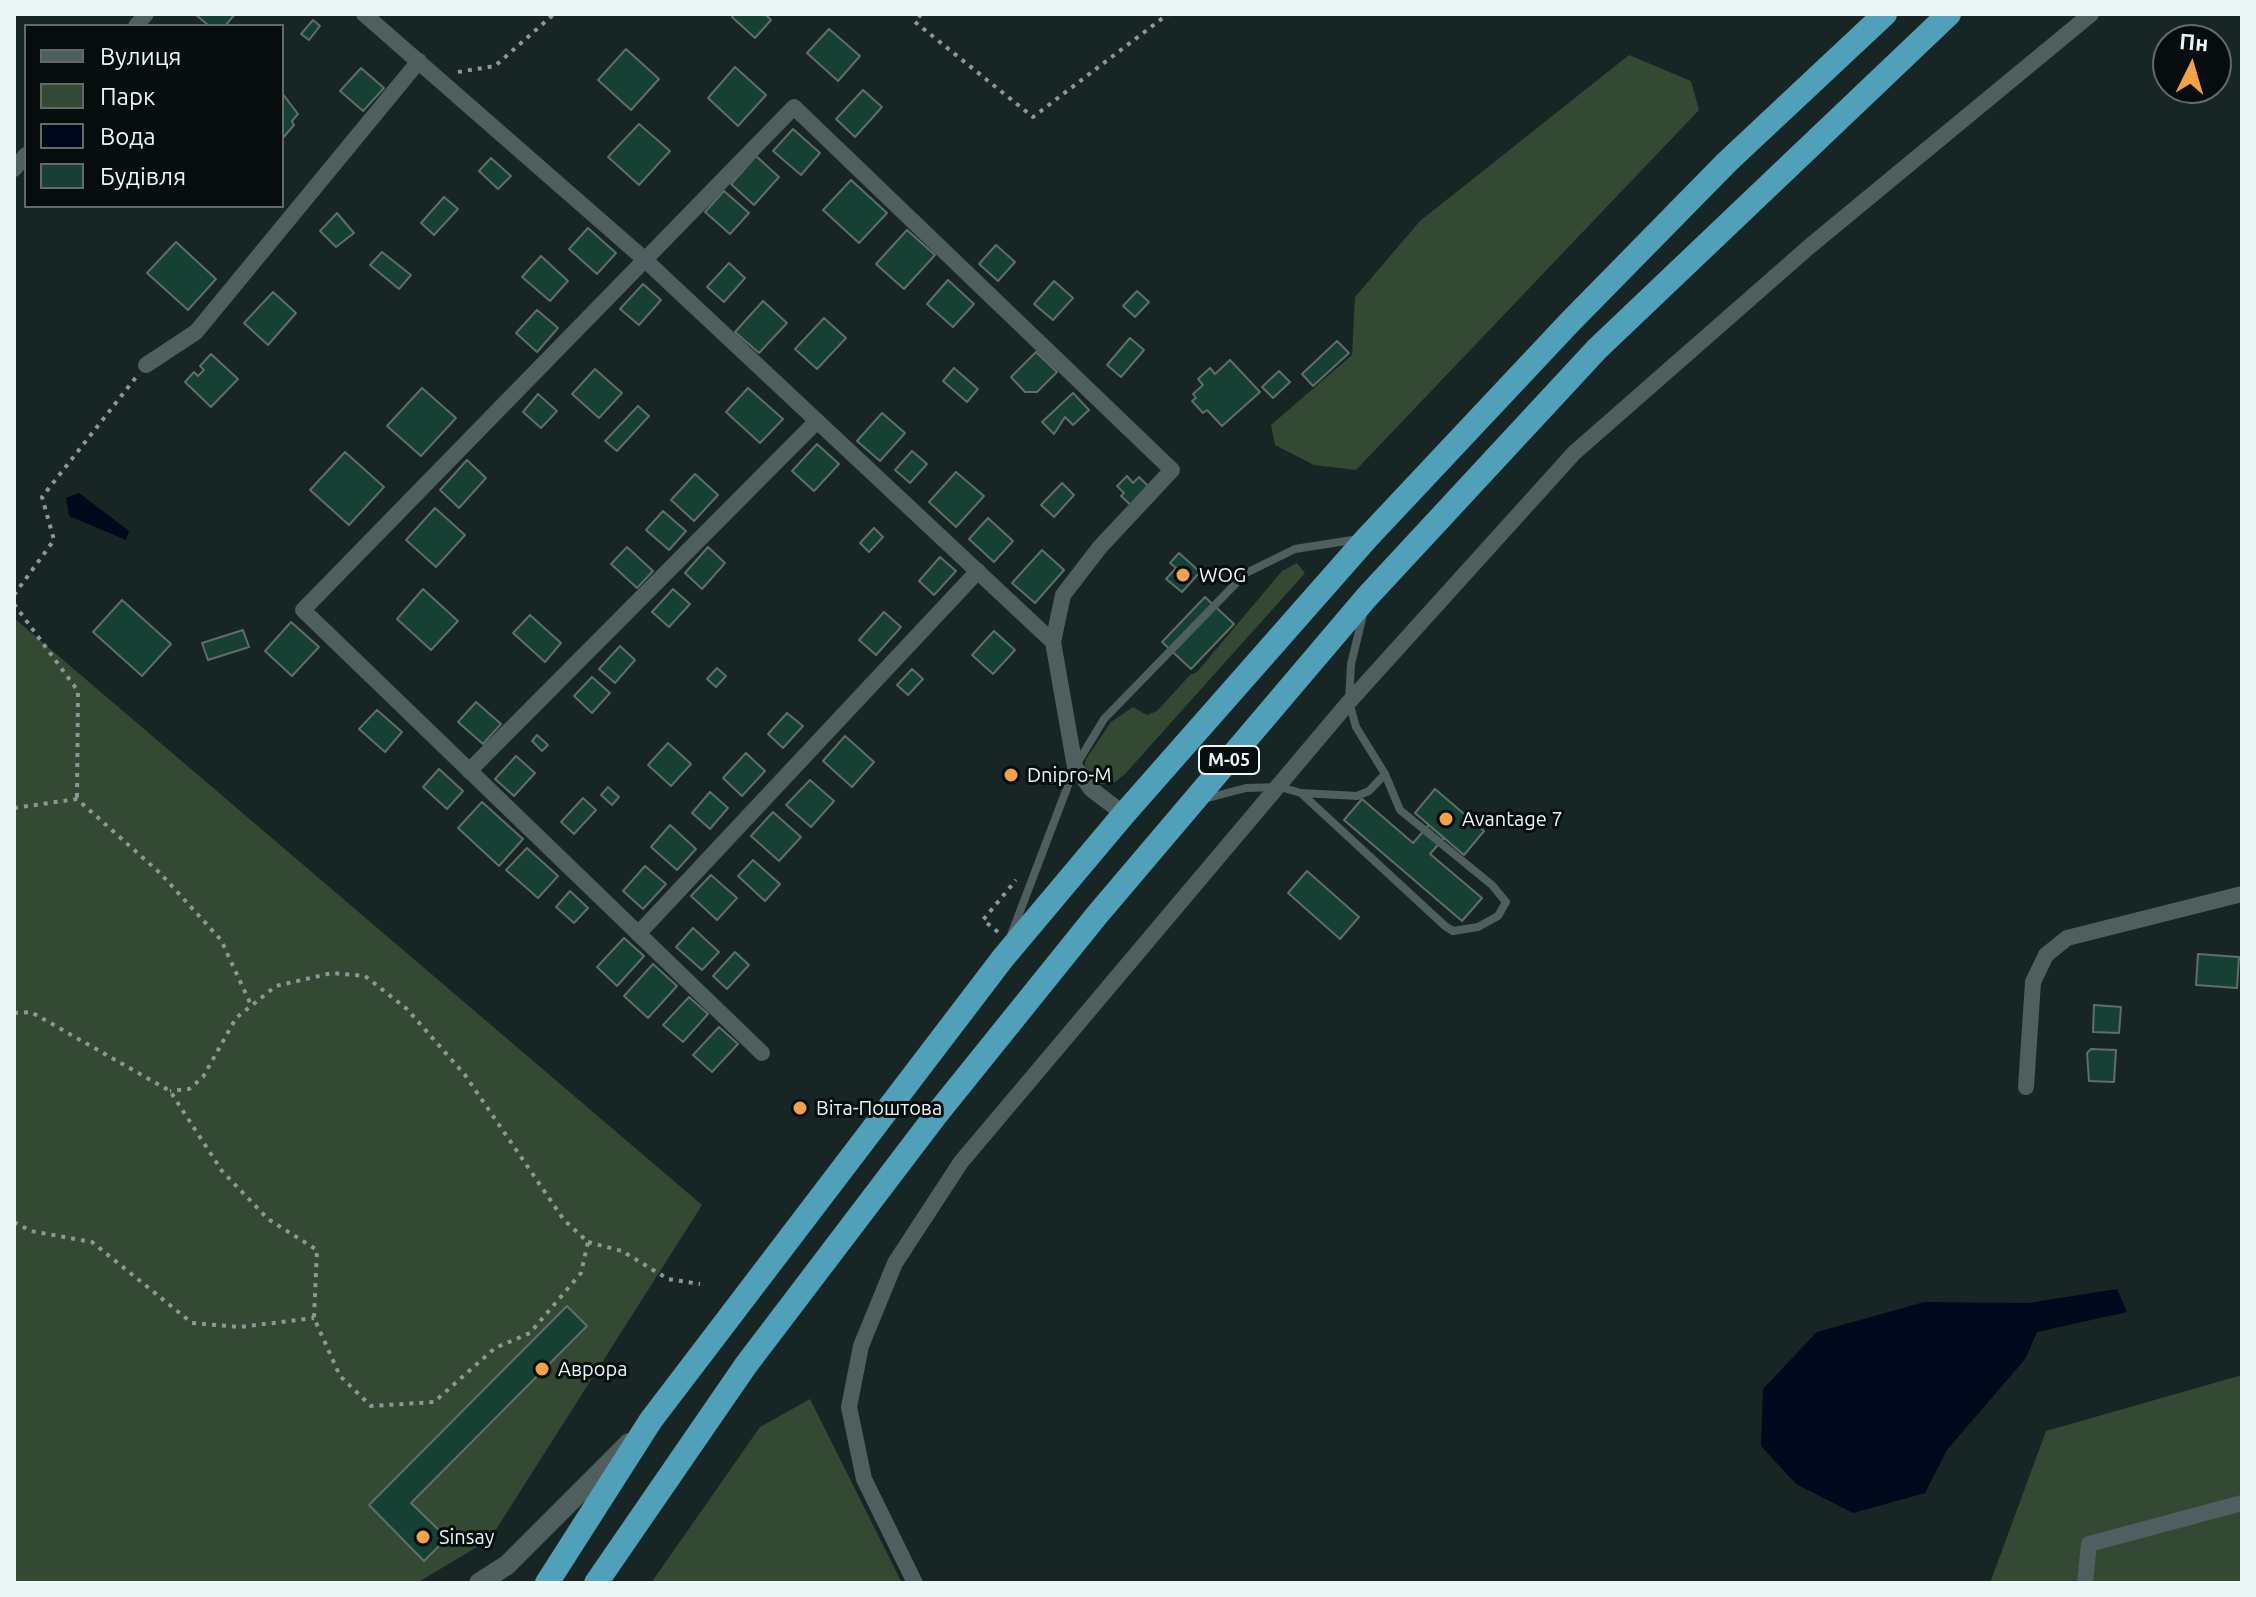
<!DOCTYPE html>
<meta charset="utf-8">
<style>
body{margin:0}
#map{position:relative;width:2256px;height:1597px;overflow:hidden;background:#172525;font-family:Ubuntu,sans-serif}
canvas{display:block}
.frame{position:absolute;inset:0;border:16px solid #edf6f6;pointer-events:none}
.legend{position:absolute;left:24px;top:24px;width:260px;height:184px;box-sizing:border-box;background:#070d0d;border:2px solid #636a6a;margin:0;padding:10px 14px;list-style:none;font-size:24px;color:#edf6f6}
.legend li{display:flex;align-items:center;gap:16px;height:40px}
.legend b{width:40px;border:2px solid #636a6a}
.north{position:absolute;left:2152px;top:24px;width:80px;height:80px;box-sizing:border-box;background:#070d0d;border:2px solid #636a6a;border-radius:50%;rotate:5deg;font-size:22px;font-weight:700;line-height:32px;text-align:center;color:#edf6f6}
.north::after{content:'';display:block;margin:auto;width:28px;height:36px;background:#f5a246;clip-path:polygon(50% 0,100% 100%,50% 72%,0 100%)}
</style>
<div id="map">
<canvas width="2256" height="1597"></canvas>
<div class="frame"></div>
<ul class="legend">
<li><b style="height:10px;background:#4f5e5e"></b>Вулиця</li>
<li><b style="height:22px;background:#334933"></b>Парк</li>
<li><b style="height:22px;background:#00081c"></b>Вода</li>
<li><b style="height:22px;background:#154033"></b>Будівля</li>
</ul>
<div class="north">Пн</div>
</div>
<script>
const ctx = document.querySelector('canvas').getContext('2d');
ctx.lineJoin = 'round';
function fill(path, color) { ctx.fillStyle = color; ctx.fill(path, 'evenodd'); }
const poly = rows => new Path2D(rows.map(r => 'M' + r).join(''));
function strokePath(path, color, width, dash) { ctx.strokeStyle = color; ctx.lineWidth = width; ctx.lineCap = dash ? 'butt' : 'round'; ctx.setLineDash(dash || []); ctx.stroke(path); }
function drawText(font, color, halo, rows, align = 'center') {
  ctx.font = font + ' Ubuntu,sans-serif'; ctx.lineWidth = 6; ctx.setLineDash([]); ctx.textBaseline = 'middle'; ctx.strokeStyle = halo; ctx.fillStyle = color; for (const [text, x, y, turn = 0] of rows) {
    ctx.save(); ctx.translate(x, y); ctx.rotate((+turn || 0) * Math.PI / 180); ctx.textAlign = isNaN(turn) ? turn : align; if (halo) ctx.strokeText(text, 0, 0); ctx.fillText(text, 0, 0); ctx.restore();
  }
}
fill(poly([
 [1629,55,1691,81,1699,110,1356,470,1314,465,1275,445,1271,425,1352,355,1355,297,1420,221],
 [1297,563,1305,573,1125,774,1115,782,1101,784,1090,780,1084,770,1086,759,1111,722,1133,707,1147,715,1157,711,1190,675,1197,672,1282,571],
 [14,618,702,1205,490,1539,417,1583,14,1583],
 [2242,1375,2242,1583,1990,1583,2046,1431],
 [810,1399,902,1583,651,1583,760,1427]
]), '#334933');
fill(poly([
 [79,493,129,531,126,540,69,516,66,498],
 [2117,1289,2127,1312,2037,1332,2026,1358,1947,1450,1925,1493,1853,1513,1796,1484,1761,1446,1763,1389,1817,1332,1924,1302,2028,1303]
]), '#00081c');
const building = poly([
 [195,14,235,14,225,26,209,26,195,14],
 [734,14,765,14,771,20,755,38,732,17,734,14],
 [313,20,320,26,309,40,301,34,313,20],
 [829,29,860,56,838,81,807,53,829,29],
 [626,49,659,79,631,110,598,80,626,49],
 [735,67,766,95,738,126,708,98,735,67],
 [361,68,384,88,363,111,340,91,361,68],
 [863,90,882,107,855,137,836,119,863,90],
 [282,93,298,114,292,121,294,125,282,139,282,93],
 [639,124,670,151,639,185,608,157,639,124],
 [793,129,820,153,801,175,773,151,793,129],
 [756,156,779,177,754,205,731,184,756,156],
 [491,158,511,176,498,189,479,171,491,158],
 [851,180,887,213,859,243,823,210,851,180],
 [724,191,749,213,730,234,705,212,724,191],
 [444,197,458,209,434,235,421,223,444,197],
 [337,213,354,233,336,247,320,231,337,213],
 [588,228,616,253,597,274,569,249,588,228],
 [907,230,935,255,904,289,876,264,907,230],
 [176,242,216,279,188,310,147,273,176,242],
 [996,245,1015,262,998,281,979,264,996,245],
 [382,252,411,275,399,289,370,265,382,252],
 [541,256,568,281,550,301,522,277,541,256],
 [729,263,745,278,724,302,707,287,729,263],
 [948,280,974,304,953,327,927,304,948,280],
 [1054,281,1073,298,1053,320,1034,304,1054,281],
 [643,284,661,300,639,325,620,309,643,284],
 [1137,291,1149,302,1135,317,1123,306,1137,291],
 [273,292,296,313,268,345,244,323,273,292],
 [763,301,787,323,759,353,735,332,763,301],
 [537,310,558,328,537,352,516,333,537,310],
 [824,318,846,338,817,369,795,349,824,318],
 [1130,338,1144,350,1121,377,1107,365,1130,338],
 [1337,341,1349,353,1313,386,1302,374,1337,341],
 [1036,352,1057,372,1037,392,1025,392,1011,377,1036,352],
 [211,354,238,379,211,407,185,382,194,372,198,376,204,370,200,366,211,354],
 [1230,360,1260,392,1222,426,1207,410,1203,413,1192,401,1196,398,1193,394,1203,385,1198,379,1210,368,1215,374,1230,360],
 [954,368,978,389,967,402,943,381,954,368],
 [595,369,622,393,599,418,572,394,595,369],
 [1279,371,1290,382,1273,398,1262,387,1279,371],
 [422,388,456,418,421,456,387,426,422,388],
 [748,388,783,419,760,443,726,412,748,388],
 [1073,393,1089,410,1073,425,1065,417,1054,434,1042,422,1073,393],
 [538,394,557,411,541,428,523,412,538,394],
 [638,406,649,416,617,451,605,441,638,406],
 [882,413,905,433,880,461,857,441,882,413],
 [817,444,839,464,814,491,792,471,817,444],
 [912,451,927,464,910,483,895,470,912,451],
 [345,452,384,487,349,525,310,490,345,452],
 [467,460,486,478,459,508,440,490,467,460],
 [956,472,984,496,956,527,929,502,956,472],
 [695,474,718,495,694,521,671,500,695,474],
 [1127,476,1133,483,1139,477,1150,488,1133,507,1121,496,1124,493,1117,486,1127,476],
 [1062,483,1074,495,1054,517,1041,505,1062,483],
 [435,508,465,535,436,567,406,540,435,508],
 [663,511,686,531,669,550,646,530,663,511],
 [988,518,1013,541,994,562,969,539,988,518],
 [874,528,883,537,869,552,860,543,874,528],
 [627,547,653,571,637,588,611,564,627,547],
 [708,547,725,563,702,589,685,573,708,547],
 [1042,550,1064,570,1035,603,1012,583,1042,550],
 [1179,553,1200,572,1182,592,1166,579,1176,568,1170,563,1179,553],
 [940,557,956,571,934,595,919,581,940,557],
 [423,589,458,621,431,650,397,619,423,589],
 [673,589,690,604,669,627,652,612,673,589],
 [1205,597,1234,624,1191,669,1162,642,1205,597],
 [122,600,171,644,142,676,93,632,122,600],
 [884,612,901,627,876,655,859,640,884,612],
 [530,615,561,643,545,662,513,633,530,615],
 [291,622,319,647,292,676,265,651,291,622],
 [243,630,249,647,208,660,202,643,243,630],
 [994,631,1015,650,993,674,972,655,994,631],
 [620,646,635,660,615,683,599,669,620,646],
 [717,668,726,676,716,687,707,679,717,668],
 [912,669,923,679,908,695,897,685,912,669],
 [592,677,610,693,592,713,574,696,592,677],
 [476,702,501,724,483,744,458,722,476,702],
 [377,710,402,732,385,752,359,729,377,710],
 [787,713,803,726,783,748,768,734,787,713],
 [537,735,548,745,542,751,532,741,537,735],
 [845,736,874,762,852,787,823,761,845,736],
 [668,743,691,764,671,786,648,765,668,743],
 [746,753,765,771,742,796,723,778,746,753],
 [516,756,535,773,514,796,495,779,516,756],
 [439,769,463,791,447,809,423,787,439,769],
 [810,780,834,801,811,827,786,805,810,780],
 [608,787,619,797,612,805,601,795,608,787],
 [1435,789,1484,831,1464,855,1415,813,1435,789],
 [710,792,728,808,710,829,692,813,710,792],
 [583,798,596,810,574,834,561,822,583,798],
 [1362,799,1413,843,1429,825,1444,838,1430,854,1482,898,1462,921,1344,820,1362,799],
 [482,802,523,839,499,866,458,828,482,802],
 [773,812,801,837,779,861,751,836,773,812],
 [670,825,696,849,677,870,651,847,670,825],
 [527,848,558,876,538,898,506,870,527,848],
 [753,860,780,884,765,901,738,876,753,860],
 [645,866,666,884,643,909,623,891,645,866],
 [1307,871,1359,917,1340,939,1288,893,1307,871],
 [711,875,737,898,717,920,691,896,711,875],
 [570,891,588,908,574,923,556,907,570,891],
 [693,928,719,952,702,970,676,947,693,928],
 [624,938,644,956,617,986,597,967,624,938],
 [735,952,749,965,727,989,713,976,735,952],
 [2198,954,2239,957,2237,988,2196,985,2198,954],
 [653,964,677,986,648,1018,624,996,653,964],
 [689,997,708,1014,683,1042,663,1025,689,997],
 [2094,1005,2121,1007,2119,1033,2093,1032,2094,1005],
 [719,1027,738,1044,712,1072,693,1055,719,1027],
 [2091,1049,2116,1050,2114,1082,2089,1081,2087,1053,2091,1049],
 [567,1306,587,1326,411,1503,447,1538,424,1561,369,1505,567,1306]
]);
fill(building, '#154033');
strokePath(building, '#606e68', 2);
strokePath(poly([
 [921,14,915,22,1033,117,1168,14],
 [458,72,495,66,554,14],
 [14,595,54,540,42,497,137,376],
 [14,604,78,691,77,799],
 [14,808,77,799,160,873,221,940,251,1005],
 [998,932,983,920,1016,880],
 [14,1013,31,1012,170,1091,222,1171,268,1219,317,1250,314,1318,340,1376,371,1406,434,1402,495,1348,530,1333,581,1273,588,1242,564,1220,465,1075,407,1009,365,976,332,973,276,986,236,1018,203,1077,189,1089,170,1091],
 [14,1222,31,1231,92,1242,192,1323,240,1327,314,1318],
 [588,1242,622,1251,668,1279,700,1284]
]), '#8c9797', 4, [4, 6]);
strokePath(poly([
 [1302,793,1357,796,1369,791,1385,774],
 [1204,799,1246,788,1280,787,1301,793,1445,926,1453,931,1478,927,1498,916,1506,902,1492,885,1400,810,1385,774,1356,727,1349,702,1351,664,1363,615],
 [1011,935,1075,767,1104,719,1246,573,1295,549,1359,539]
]), '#4f5e5e', 8);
strokePath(poly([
 [364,14,643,258,1053,642,1075,767,1091,789,1124,814],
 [136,26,146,14],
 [14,169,26,155],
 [146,365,196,332,419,61],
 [469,771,817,421],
 [638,934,978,571],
 [762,1053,303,610,794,107,1172,470,1100,547,1063,595,1053,642],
 [2026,1087,2033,982,2046,955,2067,938,2242,894],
 [915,1583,864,1479,849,1407,861,1346,895,1263,961,1162,1349,702,1574,453,1810,246,2091,14],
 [2085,1583,2089,1544,2242,1503]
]), '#4f5e5e', 16);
strokePath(poly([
 [479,1583,507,1565,629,1443]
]), '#4f5e5e', 20);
strokePath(poly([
 [547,1583,651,1420,1003,958,1124,814,1367,538,1569,323,1727,162,1885,14],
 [596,1583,746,1365,936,1115,1097,915,1366,598,1597,349,1949,14]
]), '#50a0ba', 24);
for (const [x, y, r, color] of [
 [1183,575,8,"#f5a246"],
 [1011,775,8,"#f5a246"],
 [1446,819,8,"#f5a246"],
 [800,1108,8,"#f5a246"],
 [542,1369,8,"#f5a246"],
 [423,1537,8,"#f5a246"]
]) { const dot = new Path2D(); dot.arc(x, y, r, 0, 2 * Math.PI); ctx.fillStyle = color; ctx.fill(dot); strokePath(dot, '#070d0d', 3); }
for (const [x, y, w] of [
 [1229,760,60]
]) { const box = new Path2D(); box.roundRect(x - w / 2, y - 14, w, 28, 6); ctx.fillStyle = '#070d0d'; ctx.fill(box); strokePath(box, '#edf6f6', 2); }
drawText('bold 18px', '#edf6f6', null, [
 ["М-05",1229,760]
]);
drawText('20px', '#edf6f6', '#070d0d', [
 ["WOG",1199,575],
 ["Dnipro-M",1027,775],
 ["Avantage 7",1462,819],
 ["Віта-Поштова",816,1108],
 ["Аврора",558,1369],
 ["Sinsay",439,1537]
], 'left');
</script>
